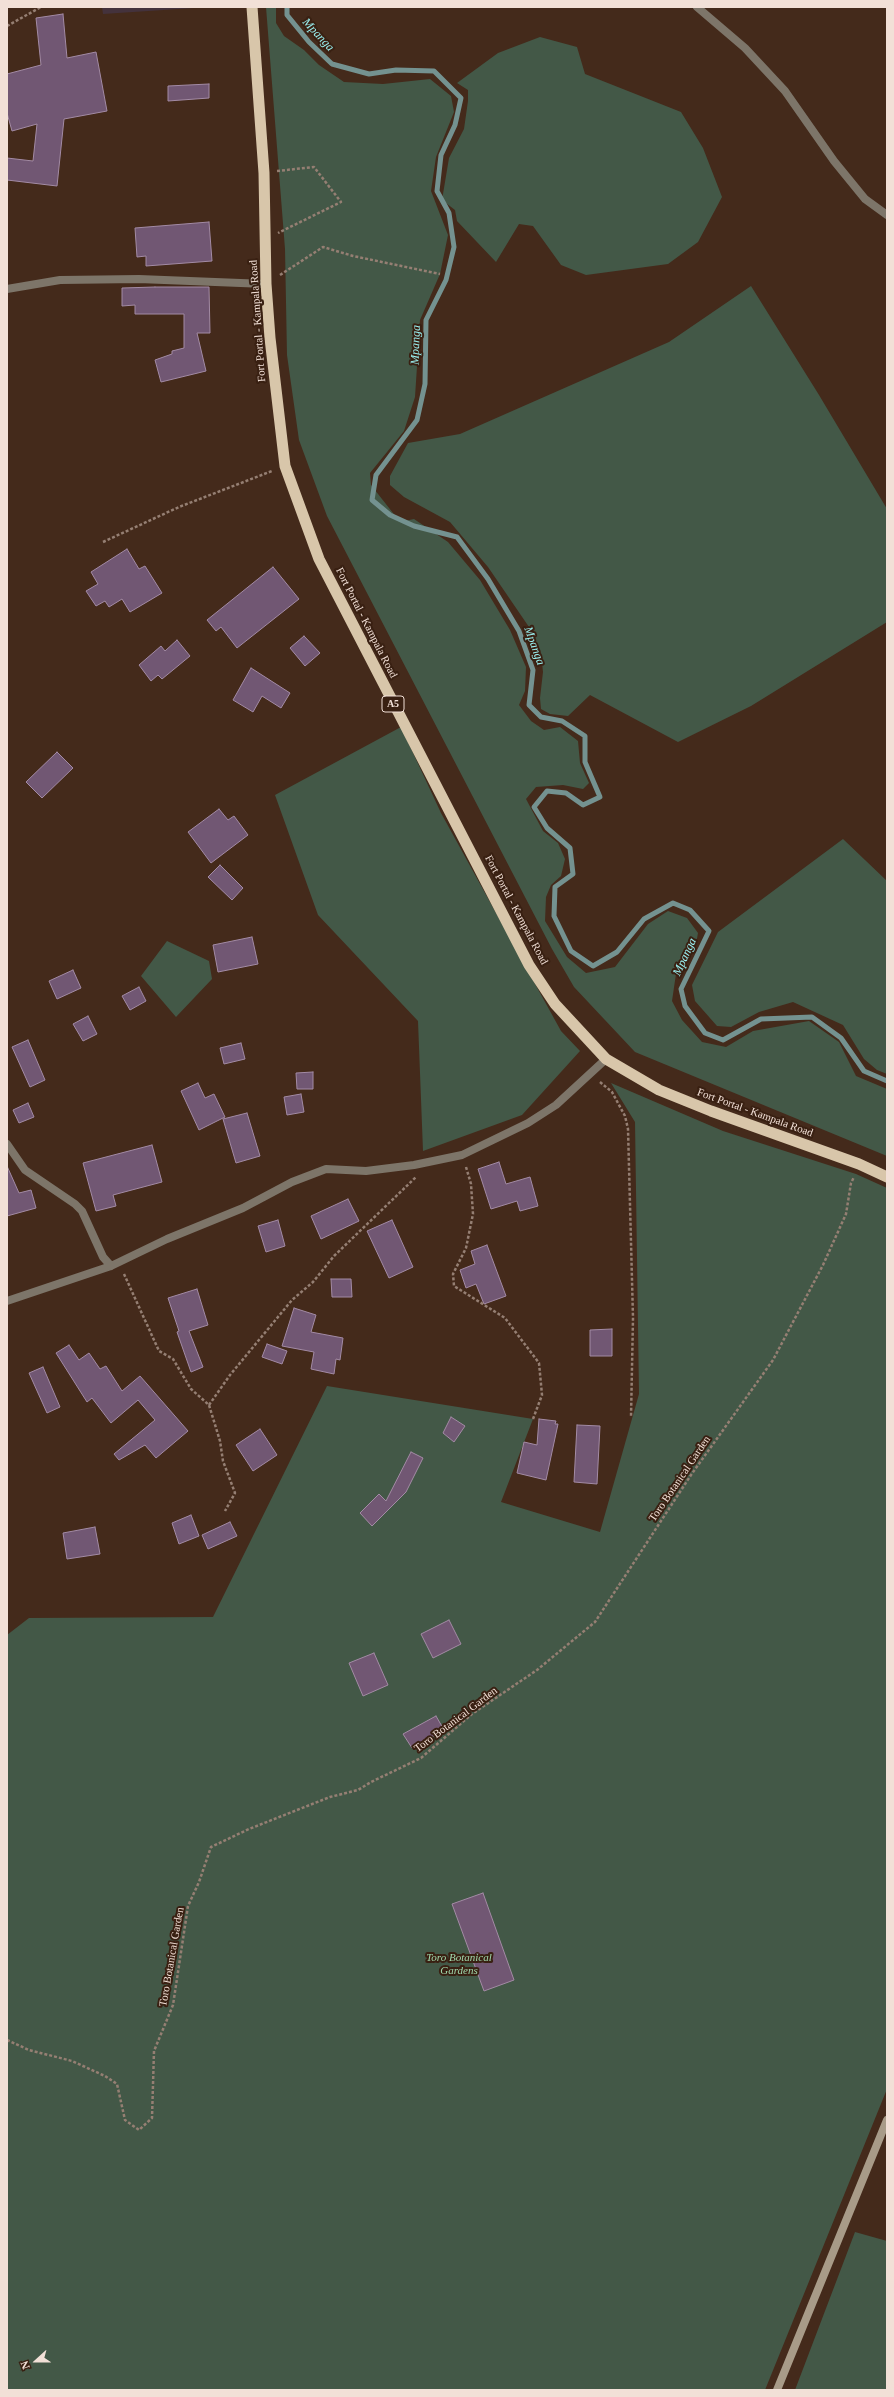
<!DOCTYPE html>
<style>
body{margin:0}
#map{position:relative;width:894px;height:2397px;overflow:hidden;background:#442a1b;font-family:"Times New Roman",serif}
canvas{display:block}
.frame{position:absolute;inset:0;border:8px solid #f2e0d7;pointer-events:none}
.north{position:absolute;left:16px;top:2341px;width:40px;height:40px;-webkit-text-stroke:3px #392012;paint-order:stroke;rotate:249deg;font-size:11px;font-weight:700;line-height:16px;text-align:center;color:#f2e0d7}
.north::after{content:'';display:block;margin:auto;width:14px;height:18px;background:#f2e0d7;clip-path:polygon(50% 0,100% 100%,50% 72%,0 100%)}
</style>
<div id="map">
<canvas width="894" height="2397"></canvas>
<div class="frame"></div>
<div class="north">N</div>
</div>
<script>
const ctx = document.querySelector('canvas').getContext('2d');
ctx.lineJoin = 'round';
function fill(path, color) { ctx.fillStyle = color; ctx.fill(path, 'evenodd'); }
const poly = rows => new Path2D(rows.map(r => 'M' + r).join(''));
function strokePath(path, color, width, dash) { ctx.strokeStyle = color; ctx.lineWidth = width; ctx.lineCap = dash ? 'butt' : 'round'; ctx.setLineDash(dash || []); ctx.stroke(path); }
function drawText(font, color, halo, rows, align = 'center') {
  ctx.font = font + ' "Times New Roman",serif'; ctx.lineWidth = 4; ctx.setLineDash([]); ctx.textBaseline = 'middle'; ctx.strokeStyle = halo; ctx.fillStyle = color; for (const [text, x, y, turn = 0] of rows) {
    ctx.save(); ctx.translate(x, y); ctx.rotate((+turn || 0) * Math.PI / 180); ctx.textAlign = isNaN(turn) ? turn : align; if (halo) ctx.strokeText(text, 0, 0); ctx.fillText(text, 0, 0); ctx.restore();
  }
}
fill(poly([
 [102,7,209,7,103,14]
]), '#44323c');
fill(poly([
 [266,7,276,7,276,23,284,36,304,50,319,65,344,82,383,84,430,79,451,96,454,112,436,157,431,191,448,235,440,274,420,320,415,397,404,431,370,473,371,485,400,522,414,519,448,542,480,580,510,630,526,667,525,691,519,705,531,721,544,730,560,727,578,741,580,763,589,783,583,789,563,785,536,787,526,799,543,831,558,843,565,859,561,876,551,885,546,897,545,921,567,957,586,973,615,967,648,924,668,911,687,918,698,933,696,944,677,967,672,1001,682,1020,702,1042,726,1047,753,1031,809,1021,839,1042,856,1076,887,1089,887,1156,635,1052,574,987,552,949,327,516,299,440,287,355,285,249],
 [540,37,577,47,585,74,681,112,703,148,722,197,698,242,668,264,586,275,561,265,533,226,519,224,496,262,457,221,455,210,442,200,449,158,464,129,468,101,468,90,457,83,498,53],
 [751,286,819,395,887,509,887,622,751,706,678,742,590,695,568,716,550,714,541,709,540,698,543,672,541,653,529,627,488,567,450,522,404,497,390,485,390,476,408,443,460,434,669,342],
 [401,727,441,813,561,1031,580,1051,522,1115,423,1151,418,1021,318,915,275,795],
 [843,839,887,881,887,1074,877,1070,864,1059,843,1025,793,1002,759,1012,731,1027,717,1026,695,1001,692,985,718,932],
 [167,941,209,961,212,979,176,1017,141,976],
 [611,1083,723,1131,856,1174,887,1188,887,2089,765,2390,7,2390,7,1635,29,1618,213,1617,327,1386,533,1419,501,1502,600,1532,639,1394,635,1122],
 [855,2232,887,2241,887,2390,795,2390]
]), '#435847');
strokePath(poly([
 [287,7,287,15,309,42,332,64,369,74,396,70,434,71,461,98,455,125,441,155,437,191,449,213,454,247,446,280,426,320,425,384,417,420,376,475,372,500,390,515,414,526,457,537,488,579,519,631,533,670,529,705,541,717,562,721,585,736,585,762,600,797,583,805,566,793,547,791,534,807,547,828,570,848,573,874,555,887,554,916,571,951,593,966,617,952,644,919,673,903,690,910,709,931,681,989,685,1006,705,1033,723,1040,761,1019,812,1017,841,1038,864,1071,887,1081]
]), '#749290', 5);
const building = poly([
 [63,14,67,58,96,52,107,111,64,119,57,186,7,180,7,158,33,161,37,124,12,131,7,113,7,74,41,65,36,18,63,14],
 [209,84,209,98,168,101,168,86,209,84],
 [209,222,212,261,146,266,146,256,137,257,135,228,209,222],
 [155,287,209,287,210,333,197,333,206,371,161,382,155,360,172,354,172,351,184,348,184,314,135,314,135,305,122,306,122,288,155,287],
 [127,549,139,569,145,566,162,593,130,612,122,599,109,607,105,601,96,606,86,591,98,584,91,572,127,549],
 [273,567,299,599,237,648,221,627,216,631,207,620,273,567],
 [304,636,320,653,305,666,290,648,304,636],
 [177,640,190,656,162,679,158,675,151,681,139,665,161,646,165,651,177,640],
 [251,668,290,693,281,708,262,696,253,712,233,700,251,668],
 [57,752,73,768,42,798,26,782,57,752],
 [219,809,228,820,234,816,248,835,211,863,188,832,219,809],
 [220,865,243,888,232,900,208,877,220,865],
 [252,937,258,964,218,972,213,945,252,937],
 [73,970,81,988,57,999,49,981,73,970],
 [139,987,146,1001,130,1010,122,996,139,987],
 [88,1016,97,1034,83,1041,73,1024,88,1016],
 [28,1040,45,1080,30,1087,12,1047,28,1040],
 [241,1043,245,1059,224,1064,220,1048,241,1043],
 [313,1072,313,1089,297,1089,296,1073,313,1072],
 [198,1083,205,1098,214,1094,225,1117,199,1130,181,1091,198,1083],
 [301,1094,304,1112,287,1115,284,1097,301,1094],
 [28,1103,34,1117,19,1123,13,1110,28,1103],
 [247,1113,260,1156,236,1163,223,1119,247,1113],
 [152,1145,162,1182,113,1195,116,1206,96,1211,83,1163,152,1145],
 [499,1162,506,1184,530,1177,538,1206,520,1211,517,1201,491,1209,478,1169,499,1162],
 [7,1166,19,1193,31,1190,36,1208,7,1216,7,1166],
 [348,1199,359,1221,321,1239,311,1216,348,1199],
 [278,1220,285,1246,266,1252,258,1226,278,1220],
 [392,1220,413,1267,389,1278,367,1231,392,1220],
 [487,1245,506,1296,484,1304,476,1284,466,1288,460,1270,475,1264,471,1251,487,1245],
 [331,1279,351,1279,352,1297,332,1297,331,1279],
 [197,1289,208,1325,189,1331,203,1367,191,1372,177,1332,179,1331,168,1298,197,1289],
 [294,1308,316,1315,311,1332,343,1338,340,1360,336,1359,334,1374,311,1369,314,1352,282,1346,294,1308],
 [612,1329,612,1356,590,1356,590,1330,612,1329],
 [267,1344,287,1351,282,1364,262,1357,267,1344],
 [69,1345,79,1360,89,1353,100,1369,106,1366,122,1391,140,1376,188,1431,156,1458,145,1445,119,1460,114,1454,155,1420,138,1400,111,1423,92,1398,87,1402,56,1353,69,1345],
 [43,1367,60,1407,47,1413,29,1373,43,1367],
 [451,1417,465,1426,454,1442,443,1433,451,1417],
 [539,1419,556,1421,555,1424,558,1424,546,1480,517,1473,524,1442,537,1445,539,1419],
 [577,1425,600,1426,597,1484,574,1482,577,1425],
 [260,1429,277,1455,253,1471,236,1445,260,1429],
 [411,1452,423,1458,406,1492,372,1526,360,1513,379,1494,386,1501,411,1452],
 [191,1515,199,1536,179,1544,172,1523,191,1515],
 [230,1522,237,1536,208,1549,202,1535,230,1522],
 [95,1527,100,1554,67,1559,63,1533,95,1527],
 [449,1620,461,1644,433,1658,421,1634,449,1620],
 [374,1653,388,1685,363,1696,349,1663,374,1653],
 [436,1716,444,1730,412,1748,403,1734,436,1716],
 [483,1893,514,1980,484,1991,452,1904,483,1893]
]);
fill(building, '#715773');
strokePath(building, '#a38ba5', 1);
strokePath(poly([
 [7,26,41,7],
 [277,171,314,167,341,202,278,233],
 [280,275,323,247,353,256,440,274],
 [103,542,179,507,272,471],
 [600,1082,612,1092,625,1116,628,1129,633,1318,631,1417],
 [466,1167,471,1184,473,1214,466,1248,453,1274,454,1286,505,1318,539,1363,542,1395,533,1419],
 [124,1274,159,1351,173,1359,191,1389,209,1405,220,1441,223,1461,235,1493,225,1511],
 [209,1405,230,1375,292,1300,313,1282,334,1256,416,1177],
 [7,2040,29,2050,72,2061,105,2076,117,2084,125,2120,139,2130,152,2118,154,2051,173,2005,188,1906,199,1882,211,1847,249,1829,330,1797,358,1790,371,1782,421,1758,472,1714,537,1670,595,1622,691,1475,773,1360,823,1265,846,1214,851,1183,854,1177]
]), '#957f73', 2.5, [3, 2]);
strokePath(poly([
 [697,7,745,48,785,91,834,161,865,199,887,215],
 [7,289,60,280,139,279,266,284],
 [7,1144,25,1170,75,1204,82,1211,103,1257,111,1266],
 [7,1301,111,1266,167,1239,243,1208,292,1182,326,1169,366,1171,414,1165,462,1155,528,1123,556,1105,606,1059]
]), '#7d7569', 8);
strokePath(poly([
 [777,2390,887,2120]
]), '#a89b88', 8);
strokePath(poly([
 [252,7,264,173,266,284,270,338,285,466,319,559,529,965,555,1004,606,1059,659,1090,711,1111,859,1164,887,1177]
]), '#d8c6aa', 11);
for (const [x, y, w] of [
 [393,704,22]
]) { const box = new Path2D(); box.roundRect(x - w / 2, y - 8, w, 16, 3); ctx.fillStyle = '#392012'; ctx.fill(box); strokePath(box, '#f2e0d7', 1); }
drawText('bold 10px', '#f2e0d7', null, [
 ["A5",393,704]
]);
drawText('11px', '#f2e0d7', '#392012', [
 ["Fort Portal - Kampala Road",258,321,-94],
 ["Fort Portal - Kampala Road",366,623,63],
 ["Fort Portal - Kampala Road",516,910,62],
 ["Fort Portal - Kampala Road",755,1113,20],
 ["Toro Botanical Garden",680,1479,-56],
 ["Toro Botanical Garden",456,1720,-37],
 ["Toro Botanical Garden",172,1957,-80]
]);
drawText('italic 11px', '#a0d9ad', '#392012', [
 ["Toro Botanical",459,1958],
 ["Gardens",459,1971]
]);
drawText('italic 12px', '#9af1f2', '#392012', [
 ["Mpanga",318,35,47],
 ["Mpanga",416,345,-88],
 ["Mpanga",534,646,70],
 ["Mpanga",685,957,-65]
]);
</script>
